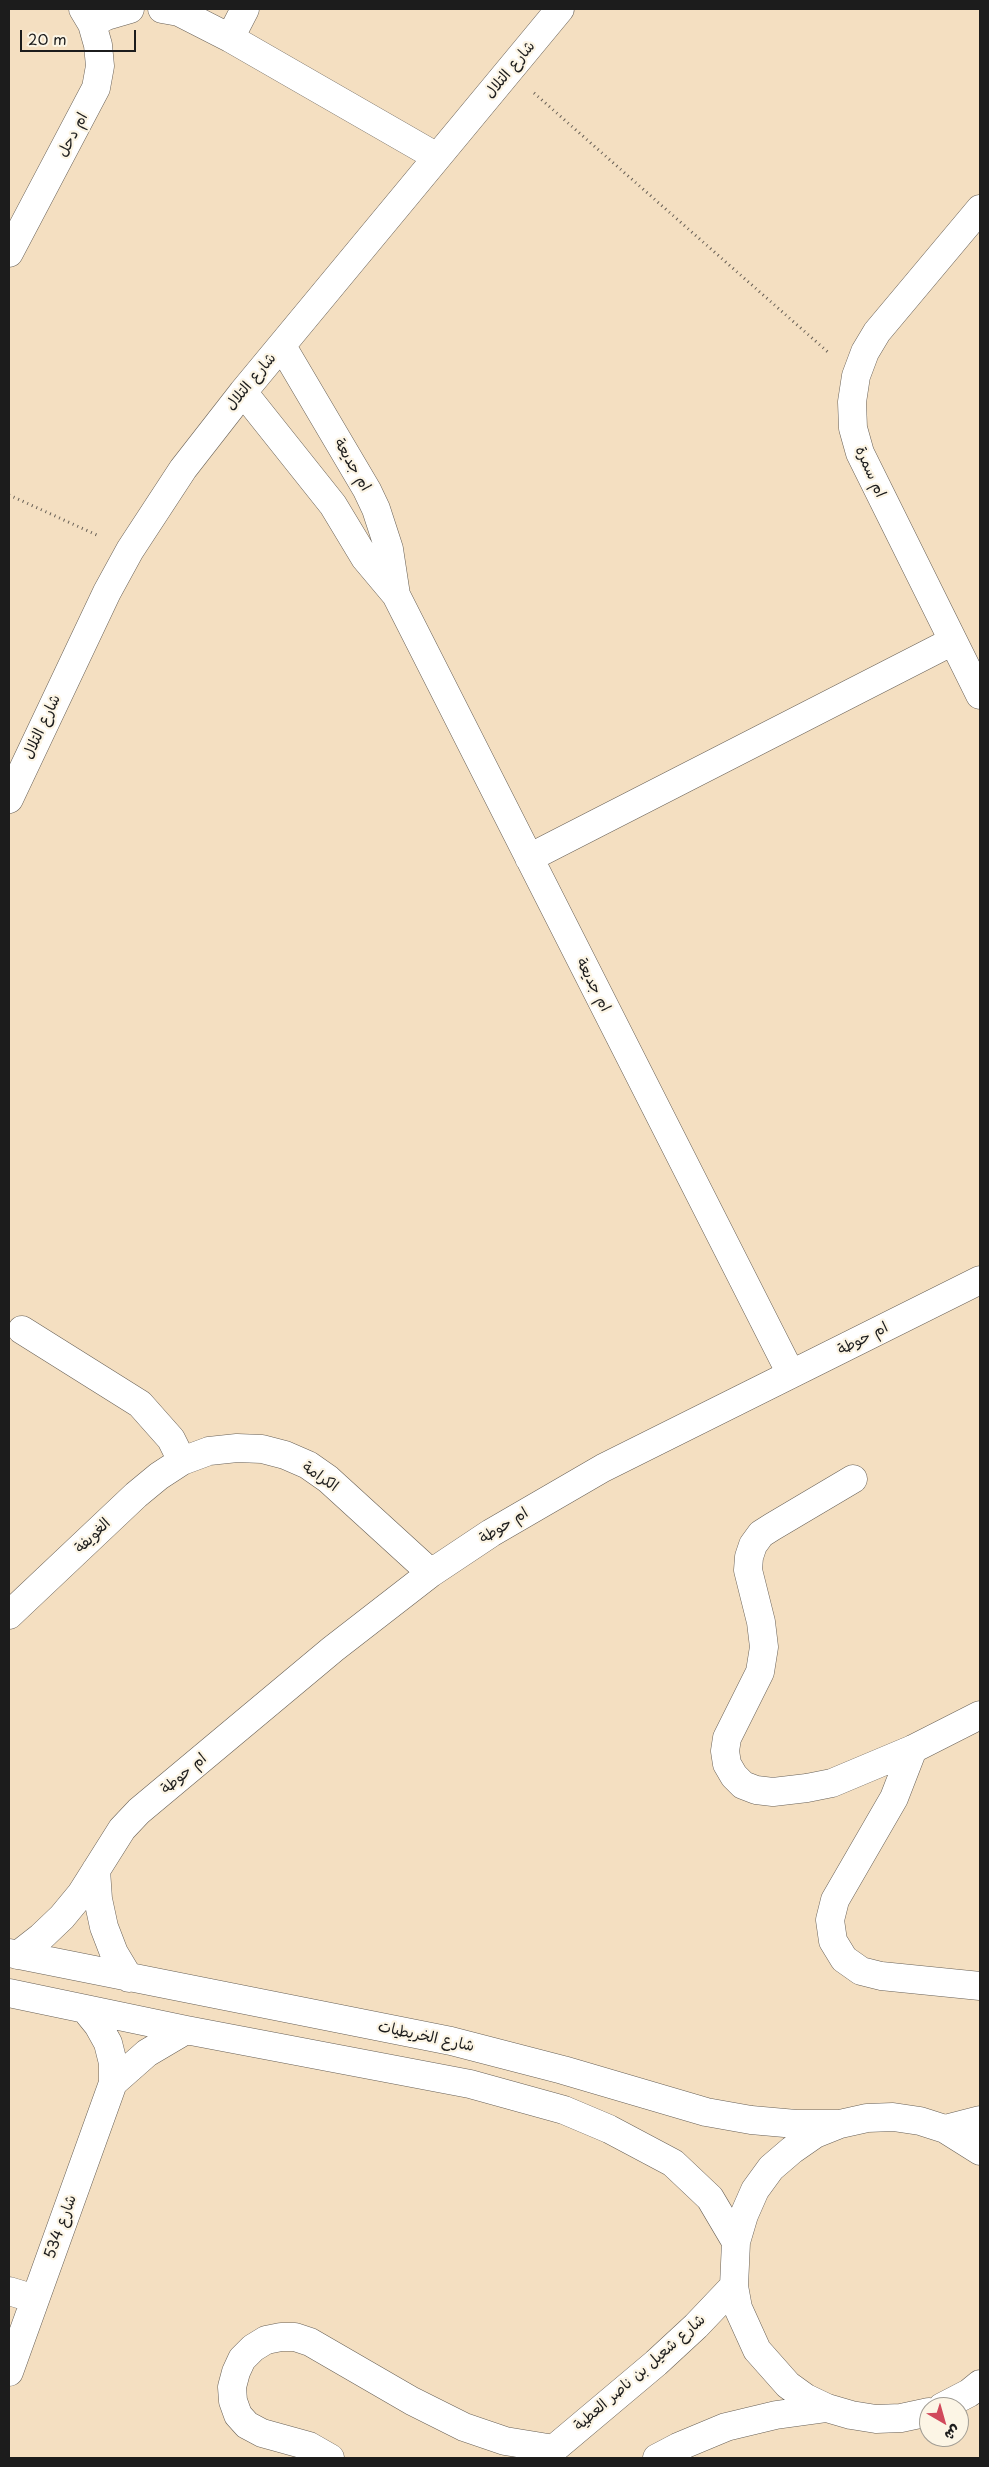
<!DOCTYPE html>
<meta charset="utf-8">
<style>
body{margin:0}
#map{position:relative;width:989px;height:2467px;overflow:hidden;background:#f4dfc1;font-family:"Playpen Sans","Playpen Sans Arabic",sans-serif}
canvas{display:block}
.frame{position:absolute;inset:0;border:10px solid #1c1c1c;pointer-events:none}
.north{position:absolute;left:919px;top:2397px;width:50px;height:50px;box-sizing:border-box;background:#fcf5e5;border:1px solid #a29e95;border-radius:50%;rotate:142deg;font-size:14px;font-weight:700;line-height:20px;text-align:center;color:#1c1c1c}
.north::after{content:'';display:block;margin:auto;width:18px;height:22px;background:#d1495b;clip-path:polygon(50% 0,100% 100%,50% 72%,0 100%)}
.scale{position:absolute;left:20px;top:30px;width:116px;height:22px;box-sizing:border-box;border:2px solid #1c1c1c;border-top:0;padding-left:6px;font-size:15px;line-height:18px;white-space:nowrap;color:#1c1c1c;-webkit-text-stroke:4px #fcf5e5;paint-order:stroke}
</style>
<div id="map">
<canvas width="989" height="2467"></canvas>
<div class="frame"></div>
<div class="north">ش</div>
<div class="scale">20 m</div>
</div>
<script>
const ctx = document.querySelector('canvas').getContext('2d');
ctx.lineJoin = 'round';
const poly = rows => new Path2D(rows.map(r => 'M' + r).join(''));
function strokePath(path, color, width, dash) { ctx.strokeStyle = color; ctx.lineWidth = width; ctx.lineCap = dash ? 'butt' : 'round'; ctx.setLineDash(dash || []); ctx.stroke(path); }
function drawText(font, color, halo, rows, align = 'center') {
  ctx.font = font + ' "Playpen Sans","Playpen Sans Arabic",sans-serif'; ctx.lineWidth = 4.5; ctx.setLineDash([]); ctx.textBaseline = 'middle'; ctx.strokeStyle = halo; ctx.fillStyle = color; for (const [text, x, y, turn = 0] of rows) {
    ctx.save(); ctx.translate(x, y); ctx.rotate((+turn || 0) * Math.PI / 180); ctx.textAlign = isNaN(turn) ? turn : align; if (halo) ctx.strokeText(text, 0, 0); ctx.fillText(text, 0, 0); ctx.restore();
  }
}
const minor = poly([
 [162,9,179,12,230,38,437,157],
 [92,24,106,16,130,9],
 [230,38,245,9],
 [980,209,877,332,865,352,856,376,852,402,853,428,860,453,980,695],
 [9,253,96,88,100,66,98,45,92,24,83,9],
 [282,346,367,490,376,509,389,549,396,595],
 [243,392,333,505,365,558,396,595,791,1374],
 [9,799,107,592,130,550,183,469,243,392,560,9],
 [529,858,953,641],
 [22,1330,140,1404,171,1439,182,1461],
 [853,1479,772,1527,761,1534,753,1545,749,1557,748,1570,761,1622,764,1647,760,1672,727,1738,725,1751,727,1764,734,1776,743,1785,756,1790,773,1792,807,1788,832,1783,913,1749,980,1715],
 [9,1615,136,1495,159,1476,182,1461,209,1451,237,1448,262,1449,285,1455,308,1465,328,1479,431,1573],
 [913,1749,894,1798,835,1900,830,1920,833,1941,844,1959,861,1971,881,1976,980,1986],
 [96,1870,98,1899,104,1927,114,1953,129,1978],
 [9,1953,451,2041,563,2070,706,2112,751,2120,796,2124,840,2124],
 [18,1955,41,1937,62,1917,81,1894,122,1829,139,1811,333,1649,431,1573,491,1533,603,1468,980,1280],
 [9,1993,186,2030,470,2084,564,2110,609,2129,673,2163,710,2198,736,2242],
 [113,2083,147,2053,186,2030],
 [945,2129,980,2120],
 [9,2291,35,2299],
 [9,2372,113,2083,113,2063,108,2043,98,2025,85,2009],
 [942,2407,969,2393,980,2384],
 [929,2412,901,2418,876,2419,851,2415,827,2408,806,2398,788,2385,757,2350,738,2308,734,2286,736,2242,744,2215,755,2190,771,2168,792,2150,815,2134,840,2124,867,2118,893,2117,920,2121,945,2129,980,2151],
 [330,2458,309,2446,262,2433,247,2425,238,2415,233,2401,232,2387,236,2372,242,2359,253,2348,266,2340,281,2337,295,2337,310,2342,412,2401,464,2427,505,2441,554,2449],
 [543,2458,656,2363,696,2326,734,2286],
 [657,2458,678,2447,726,2427,776,2415,827,2408]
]);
strokePath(minor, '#686056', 29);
strokePath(poly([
 [534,93,829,353],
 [9,495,99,536]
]), '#686056', 3, [1, 4]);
strokePath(minor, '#fff', 28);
drawText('15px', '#1c1c1c', '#fcf5e5', [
 ["شارع التلال",510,70,-50],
 ["ام دحل",73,135,-62],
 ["شارع التلال",251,382,-50],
 ["ام جديعة",352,465,60],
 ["ام سمرة",870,472,66],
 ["شارع التلال",42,727,-65],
 ["ام جديعة",593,985,63],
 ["ام حوطة",863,1339,-27],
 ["الكرامة",320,1477,35],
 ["ام حوطة",504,1526,-32],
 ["الغويفة",93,1536,-44],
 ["ام حوطة",184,1774,-40],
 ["شارع الخريطيات",426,2037,12],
 ["شارع 534",61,2227,-70],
 ["شارع شعيل بن ناصر العطية",640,2373,-41]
]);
</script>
